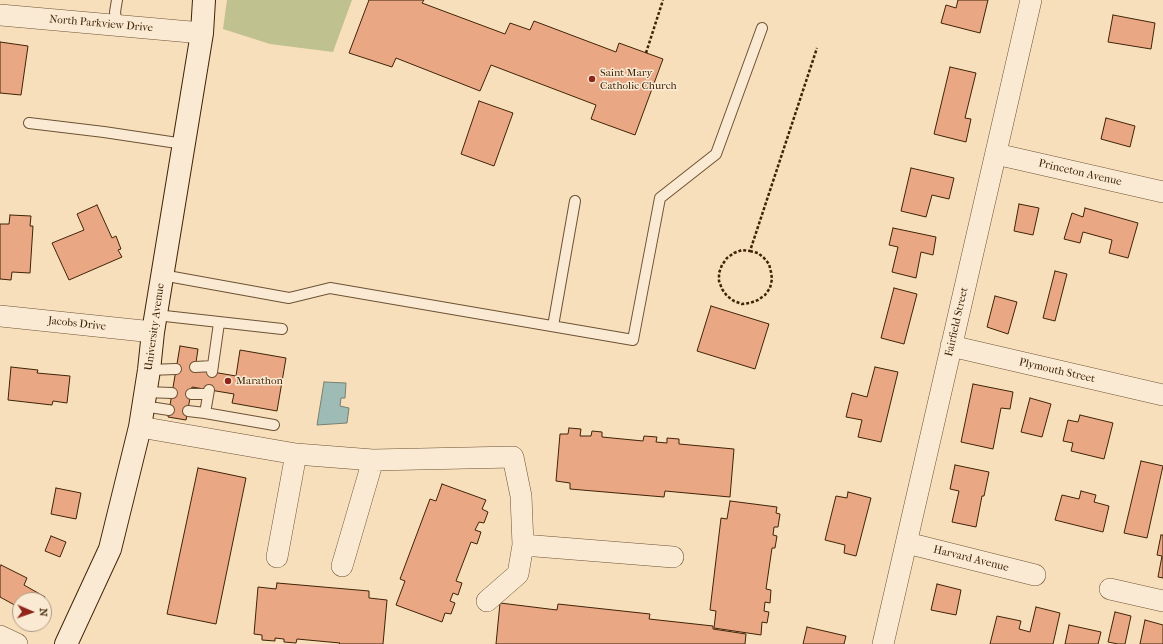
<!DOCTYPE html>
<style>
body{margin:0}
#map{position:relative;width:1163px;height:644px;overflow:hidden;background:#f8dfbb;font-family:"IM FELL French Canon",serif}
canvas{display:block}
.north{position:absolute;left:12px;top:592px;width:40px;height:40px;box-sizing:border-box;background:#faead3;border:1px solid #af9a81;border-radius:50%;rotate:92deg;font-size:11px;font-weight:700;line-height:16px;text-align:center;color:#3f2307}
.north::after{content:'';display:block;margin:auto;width:14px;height:18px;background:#8f2418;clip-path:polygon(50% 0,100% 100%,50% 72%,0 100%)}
</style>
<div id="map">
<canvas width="1163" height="644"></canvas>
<div class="north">N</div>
</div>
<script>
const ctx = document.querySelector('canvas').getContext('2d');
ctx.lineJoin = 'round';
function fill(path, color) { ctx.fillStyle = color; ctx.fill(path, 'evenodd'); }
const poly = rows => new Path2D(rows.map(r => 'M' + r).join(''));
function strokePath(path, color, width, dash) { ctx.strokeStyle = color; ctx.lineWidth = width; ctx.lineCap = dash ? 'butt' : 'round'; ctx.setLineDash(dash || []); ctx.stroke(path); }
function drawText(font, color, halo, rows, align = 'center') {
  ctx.font = font + ' "IM FELL French Canon",serif'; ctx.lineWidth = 3; ctx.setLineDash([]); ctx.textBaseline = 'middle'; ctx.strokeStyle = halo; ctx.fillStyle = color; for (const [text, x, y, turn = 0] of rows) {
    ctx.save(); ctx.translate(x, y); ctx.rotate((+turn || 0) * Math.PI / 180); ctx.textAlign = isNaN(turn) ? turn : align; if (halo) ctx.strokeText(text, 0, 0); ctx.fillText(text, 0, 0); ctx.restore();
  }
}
fill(poly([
 [227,0,352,0,333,52,270,44,223,29]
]), '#bfc18e');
const water = poly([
 [324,382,346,383,345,398,341,398,340,406,349,408,347,423,317,425,324,382]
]);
fill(water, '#9ebcb5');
strokePath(water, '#787f6f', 1);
const building = poly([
 [369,0,424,0,422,3,505,34,510,23,530,30,534,21,616,52,619,43,663,59,635,135,591,119,596,105,491,65,480,91,396,58,392,67,349,53,369,0],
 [958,0,988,0,980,33,941,23,946,5,956,8,958,0],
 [1113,15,1155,23,1151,49,1108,42,1113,15],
 [0,42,28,46,21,95,0,93,0,42],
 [950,67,976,73,965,118,971,119,966,142,934,134,950,67],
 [479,101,513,113,494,166,461,154,479,101],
 [1106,118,1135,126,1130,147,1101,139,1106,118],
 [911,168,954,178,949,199,932,195,926,217,901,211,911,168],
 [1019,204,1039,208,1033,235,1014,231,1019,204],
 [97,205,112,238,116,236,121,249,118,250,122,257,69,280,52,243,84,230,77,214,97,205],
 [1085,208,1138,223,1128,258,1109,253,1112,240,1083,232,1080,243,1064,239,1072,213,1083,217,1085,208],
 [10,215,31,216,30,226,33,226,30,273,12,272,11,280,0,279,0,224,9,224,10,215],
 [893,228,936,237,933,255,921,252,916,278,892,272,898,247,889,245,893,228],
 [1055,271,1067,274,1055,321,1043,318,1055,271],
 [894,288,917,294,904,344,881,338,894,288],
 [995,296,1017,302,1008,334,987,327,995,296],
 [711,306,769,324,755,369,697,351,711,306],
 [180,346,198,349,195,369,236,376,240,350,286,358,277,411,232,403,234,394,192,387,186,420,168,417,180,346],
 [11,367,38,370,37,373,70,376,67,403,53,401,52,405,8,400,11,367],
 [875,367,898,372,881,442,858,437,862,420,846,417,852,393,867,397,875,367],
 [973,384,1013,392,1010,409,1001,408,993,449,961,442,973,384],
 [1030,398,1051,404,1042,437,1021,432,1030,398],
 [1080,415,1113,423,1104,459,1071,451,1073,443,1063,441,1068,420,1078,422,1080,415],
 [569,428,581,429,580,436,591,436,592,431,602,432,602,437,643,441,644,436,657,437,656,442,667,443,667,438,679,439,679,444,734,449,730,497,665,491,664,497,570,489,570,483,556,481,560,434,568,434,569,428],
 [1141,461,1163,466,1147,538,1124,533,1141,461],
 [955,465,989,472,984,496,982,496,976,527,952,522,959,491,950,489,955,465],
 [198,468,246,478,216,624,167,614,198,468],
 [442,484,486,500,482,509,488,512,484,523,479,522,475,530,481,532,477,544,471,542,456,581,462,583,458,595,453,593,450,601,455,603,451,614,445,613,442,622,396,605,405,581,400,579,430,499,436,501,442,484],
 [56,488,81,493,76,519,51,514,56,488],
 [1081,491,1096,495,1094,502,1109,506,1103,532,1055,520,1062,495,1079,499,1081,491],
 [848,492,871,498,856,556,844,553,845,545,825,540,836,496,847,498,848,492],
 [730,501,777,507,776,513,780,514,778,527,774,527,773,535,777,536,775,548,772,548,766,589,771,590,770,603,765,602,764,611,769,612,767,623,762,622,761,635,714,628,716,611,710,610,721,518,727,519,730,501],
 [1161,535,1163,535,1163,578,1158,577,1162,556,1157,555,1161,535],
 [51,536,66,542,60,557,45,551,51,536],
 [1,565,27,578,24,585,45,597,44,600,20,600,20,608,0,597,0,567,1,565],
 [277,583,369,591,369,598,387,600,383,644,339,644,340,643,297,639,296,643,284,642,284,639,275,638,275,641,262,640,262,635,254,634,258,587,276,589,277,583],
 [937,584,961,590,956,615,931,610,937,584],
 [500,603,557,610,558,604,650,614,649,619,713,626,713,629,746,634,745,644,496,644,500,603],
 [1036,607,1060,613,1053,644,990,644,997,616,1021,621,1019,629,1030,632,1036,607],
 [1115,612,1131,616,1125,644,1118,644,1108,642,1115,612],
 [1145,620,1163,625,1163,644,1140,644,1145,620],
 [1069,625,1101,632,1098,644,1065,644,1069,625],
 [807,627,846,636,844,644,803,644,807,627]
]);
fill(building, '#eaa784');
strokePath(building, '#3f2307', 1);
const lane = poly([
 [117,25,115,12,117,0],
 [29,123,104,132,184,144],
 [162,275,289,298,330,288,633,340,660,198,716,154,762,28],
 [156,315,282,329],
 [553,326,575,201],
 [195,367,213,366],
 [149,370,176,369],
 [212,372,219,323],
 [209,390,205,413,274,425],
 [145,392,172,393],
 [191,394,208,394],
 [143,406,169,410],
 [188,411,205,413]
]);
const street = poly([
 [0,15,202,33],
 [996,154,1163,192],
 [0,316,153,332],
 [951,346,1163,395],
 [140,427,296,454,373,460,513,457,521,496,523,545,518,574,487,601],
 [907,543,1035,575],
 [523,545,673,557],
 [277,557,296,454],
 [342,566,373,460],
 [1110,589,1163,601],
 [0,636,17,644],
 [883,644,1031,0]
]);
const secondary = poly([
 [66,644,110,549,140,427,149,370,153,332,202,33,204,0]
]);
strokePath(lane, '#6d5234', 12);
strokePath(street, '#6d5234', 22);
strokePath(secondary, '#3f2307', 24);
strokePath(poly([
 [646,53,663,0],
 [750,251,758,253,764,258,769,264,771,272,772,279,770,288,765,295,758,300,750,303,742,304,734,301,727,296,722,289,719,281,719,273,722,265,727,258,734,253,742,250,750,251,817,48]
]), '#3f2307', 2.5, [3, 2]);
strokePath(lane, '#faead3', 10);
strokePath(street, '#faead3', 21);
strokePath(secondary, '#faead3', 22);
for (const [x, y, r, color] of [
 [592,79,4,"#8f2418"],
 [228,381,4,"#8f2418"]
]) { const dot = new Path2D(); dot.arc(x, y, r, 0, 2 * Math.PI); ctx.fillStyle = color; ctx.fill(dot); strokePath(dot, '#faead3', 1.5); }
drawText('11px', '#3f2307', '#faead3', [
 ["North Parkview Drive",101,24,5],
 ["Princeton Avenue",1080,173,13],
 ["Fairfield Street",957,322,-77],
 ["Jacobs Drive",77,324,6],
 ["University Avenue",155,327,-82],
 ["Plymouth Street",1057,371,13],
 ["Harvard Avenue",971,559,14]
]);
drawText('11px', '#3f2307', '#faead3', [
 ["Saint Mary",600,73],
 ["Catholic Church",600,86],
 ["Marathon",236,381]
], 'left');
</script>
